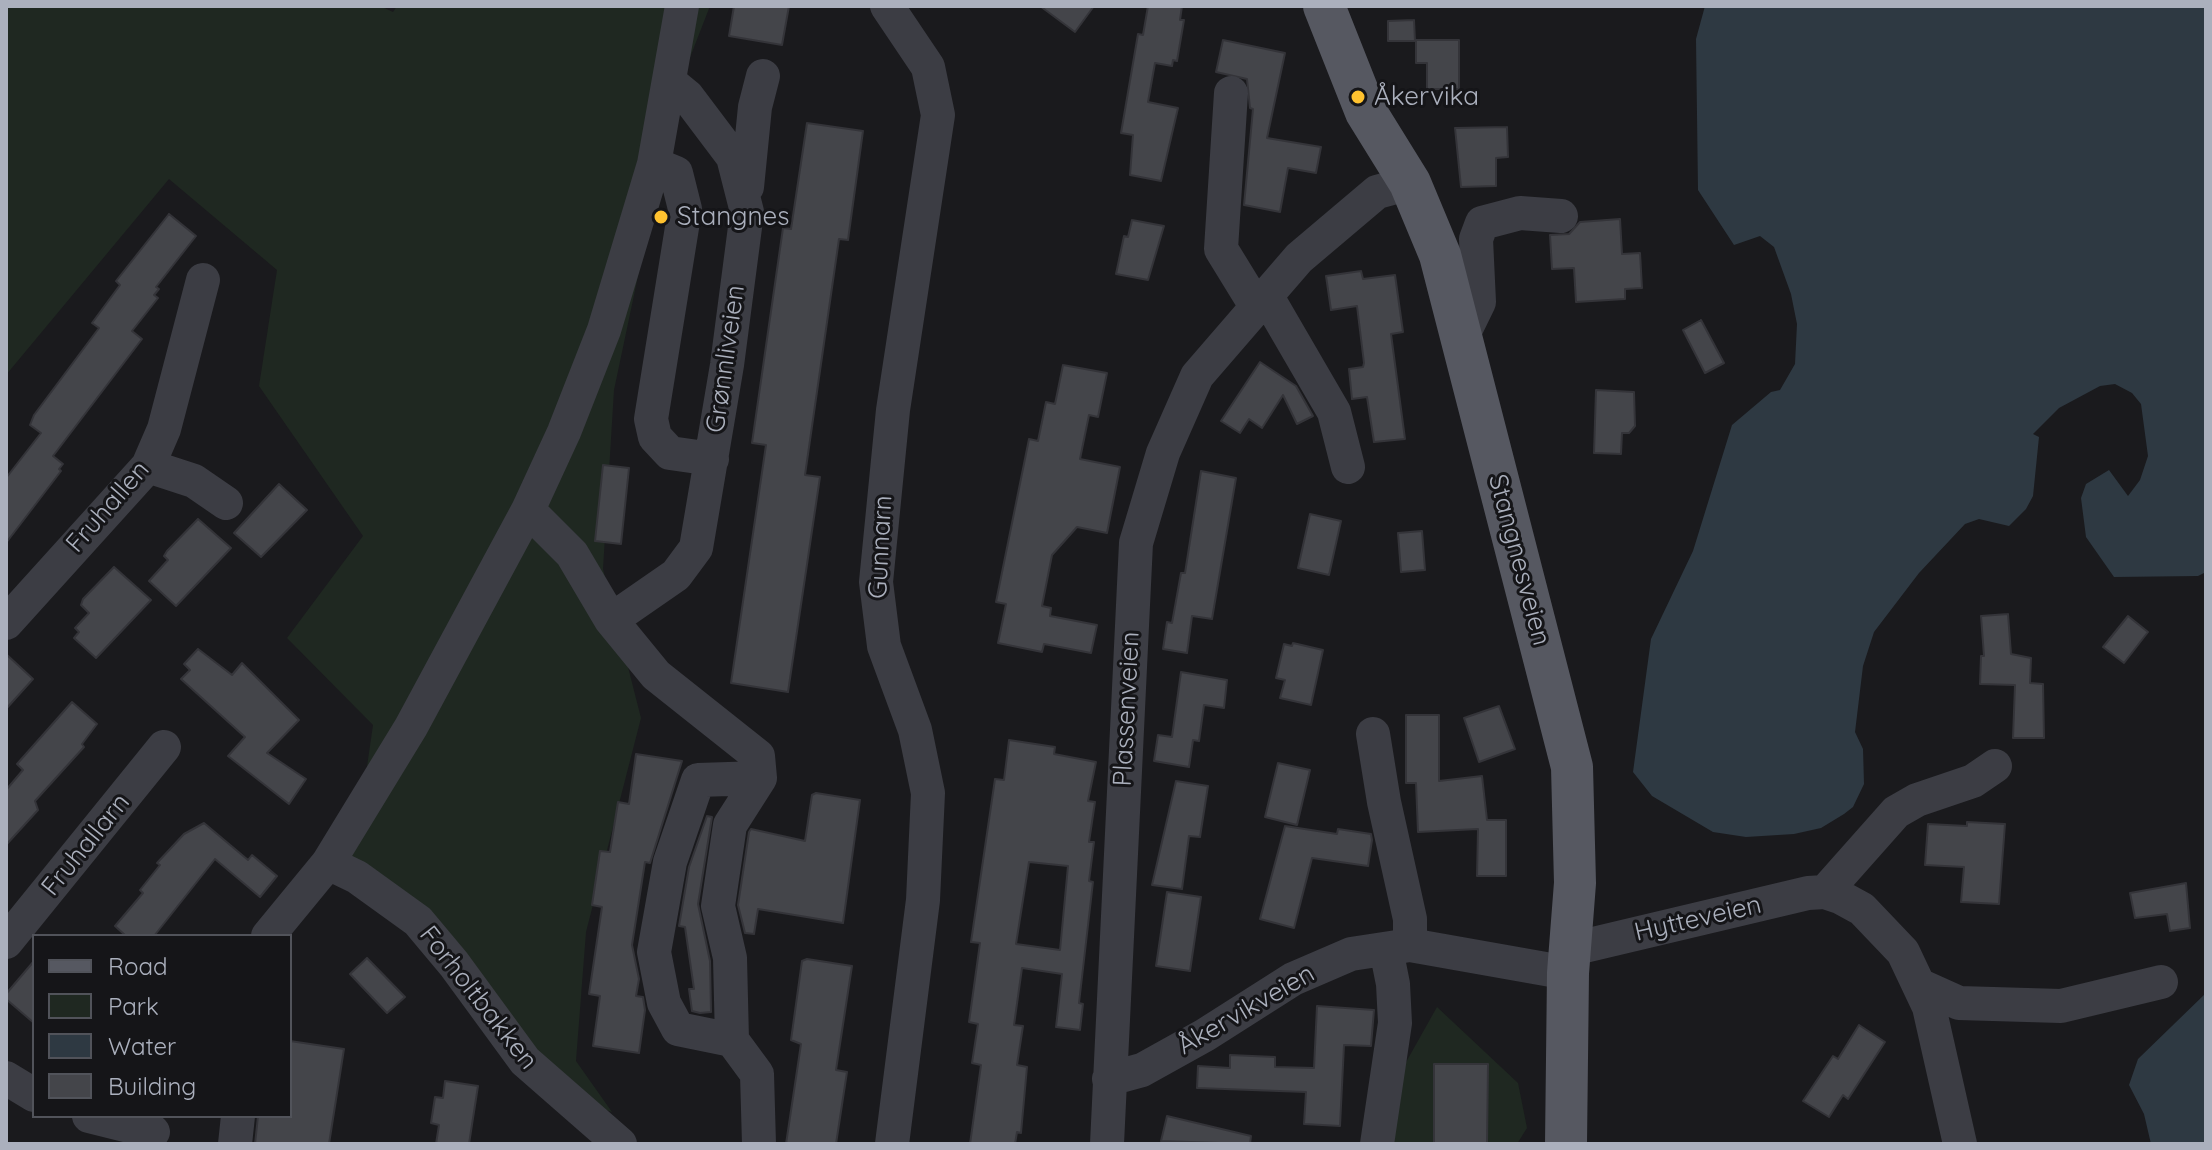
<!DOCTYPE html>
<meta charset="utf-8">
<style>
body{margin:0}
#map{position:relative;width:2212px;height:1150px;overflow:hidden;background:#1a1a1d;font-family:Quicksand,sans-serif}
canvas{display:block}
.frame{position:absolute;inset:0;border:8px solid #abb0bd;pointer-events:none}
.legend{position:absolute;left:32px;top:934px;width:260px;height:184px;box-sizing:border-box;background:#151518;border:2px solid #51535a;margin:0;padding:10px 14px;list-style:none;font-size:24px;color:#abb0bd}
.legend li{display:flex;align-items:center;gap:16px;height:40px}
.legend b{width:40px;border:2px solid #51535a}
</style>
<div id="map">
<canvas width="2212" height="1150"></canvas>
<div class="frame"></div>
<ul class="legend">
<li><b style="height:10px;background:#565861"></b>Road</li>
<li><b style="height:22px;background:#1f2821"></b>Park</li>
<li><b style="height:22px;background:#2e3942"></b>Water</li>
<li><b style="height:22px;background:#44454a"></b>Building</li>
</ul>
</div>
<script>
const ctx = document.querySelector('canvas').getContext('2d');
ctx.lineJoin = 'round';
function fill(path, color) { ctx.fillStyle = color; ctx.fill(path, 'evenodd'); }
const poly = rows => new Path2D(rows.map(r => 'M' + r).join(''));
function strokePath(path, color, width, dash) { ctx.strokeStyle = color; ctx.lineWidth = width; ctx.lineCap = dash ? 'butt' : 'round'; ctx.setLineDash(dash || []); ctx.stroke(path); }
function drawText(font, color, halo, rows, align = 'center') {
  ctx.font = font + ' Quicksand,sans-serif'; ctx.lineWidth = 6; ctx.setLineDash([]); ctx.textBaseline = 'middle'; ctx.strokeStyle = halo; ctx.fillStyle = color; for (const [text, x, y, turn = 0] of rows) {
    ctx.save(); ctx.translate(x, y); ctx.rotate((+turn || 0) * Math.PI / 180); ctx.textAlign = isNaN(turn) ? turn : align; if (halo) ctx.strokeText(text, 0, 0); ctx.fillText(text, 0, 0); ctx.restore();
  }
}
fill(poly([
 [6,6,380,6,393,12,397,6,710,6,677,91,614,390,603,569,641,718,586,932,576,1061,612,1112,561,1096,442,947,324,869,362,801,373,725,287,638,363,536,259,386,277,270,169,179,6,375],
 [1437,1007,1518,1083,1527,1128,1517,1144,1368,1144,1369,1128]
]), '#1f2821');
fill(poly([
 [1705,6,2206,6,2206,572,2198,576,2114,577,2086,537,2081,498,2086,484,2109,470,2128,496,2140,480,2148,456,2141,404,2132,393,2115,384,2100,386,2059,408,2033,434,2039,437,2033,496,2026,509,2009,526,1979,519,1965,524,1919,573,1874,632,1863,666,1855,732,1863,749,1864,784,1853,807,1844,814,1821,828,1794,834,1746,837,1713,832,1652,796,1633,772,1651,639,1693,551,1732,425,1771,392,1780,390,1795,364,1797,324,1791,294,1774,247,1760,236,1734,245,1698,190,1696,39],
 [2206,993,2206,1144,2151,1144,2144,1114,2129,1085,2138,1059]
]), '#2e3942');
const building = poly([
 [734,6,789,6,782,45,729,36,734,6],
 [1040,6,1094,6,1075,32,1040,6],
 [1148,6,1182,6,1180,20,1184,20,1177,61,1173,60,1172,66,1155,63,1148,102,1178,108,1161,181,1130,175,1133,135,1121,133,1138,34,1143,35,1148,6],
 [1414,20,1415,41,1388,41,1388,21,1414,20],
 [1223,40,1285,53,1267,138,1321,147,1316,173,1288,168,1280,212,1244,205,1253,109,1250,108,1247,79,1216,72,1223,40],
 [1416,40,1459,40,1459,89,1427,89,1427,63,1416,63,1416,40],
 [807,123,863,131,848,240,839,239,805,475,820,477,788,692,731,683,766,445,752,443,783,228,791,229,807,123],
 [1507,127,1508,157,1496,158,1496,186,1461,187,1455,128,1507,127],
 [169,214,196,236,156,287,159,289,154,295,158,298,132,331,142,339,53,456,63,464,59,469,61,471,6,543,6,478,41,433,30,425,34,415,99,328,92,323,120,285,116,281,169,214],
 [1620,219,1622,254,1640,253,1642,288,1625,289,1625,299,1576,302,1574,268,1552,269,1550,235,1569,234,1580,222,1620,219],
 [1132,220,1164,226,1148,280,1116,274,1124,236,1128,237,1132,220],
 [1361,271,1363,279,1395,275,1403,332,1391,334,1405,439,1374,442,1367,397,1352,399,1349,369,1363,367,1364,363,1357,306,1331,310,1326,276,1361,271],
 [1701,320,1724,363,1705,373,1683,330,1701,320],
 [1260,362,1296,386,1313,416,1297,424,1283,395,1262,428,1249,419,1240,433,1221,421,1260,362],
 [1063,365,1107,373,1098,417,1089,415,1080,459,1120,467,1107,533,1077,527,1052,555,1042,606,1051,608,1050,616,1097,625,1091,653,1044,644,1042,652,998,643,1006,604,996,602,1029,439,1038,441,1046,402,1055,404,1063,365],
 [1596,390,1634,392,1635,426,1629,433,1622,433,1621,454,1594,453,1596,390],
 [603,465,629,468,621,544,595,541,603,465],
 [1201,471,1236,478,1212,619,1192,616,1187,653,1163,649,1167,622,1172,623,1181,573,1185,573,1201,471],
 [279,484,307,510,261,557,234,533,279,484],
 [1310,514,1341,521,1329,575,1298,568,1310,514],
 [198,519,231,548,176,606,149,581,168,560,164,556,167,551,198,519],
 [1422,531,1425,570,1401,572,1398,533,1422,531],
 [114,567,151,600,96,658,74,638,79,632,75,628,89,613,81,605,83,599,114,567],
 [2008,614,2011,654,2031,658,2030,683,2043,684,2044,738,2013,738,2015,685,1980,684,1981,656,1984,656,1981,616,2008,614],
 [2128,616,2148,632,2124,663,2103,647,2128,616],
 [1293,643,1323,650,1311,705,1280,698,1285,680,1276,678,1284,644,1292,646,1293,643],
 [198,649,232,675,242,663,299,720,267,753,306,779,289,804,228,756,245,737,181,679,190,670,184,664,198,649],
 [6,654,33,679,6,709,6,654],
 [1181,672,1227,680,1224,708,1204,705,1199,741,1193,740,1189,767,1154,761,1158,735,1172,737,1181,672],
 [72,702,97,724,82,744,84,747,35,801,38,810,6,845,6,790,23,770,17,764,72,702],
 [1499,706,1515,749,1479,762,1464,718,1499,706],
 [1406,715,1439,715,1439,781,1482,776,1487,820,1506,820,1506,876,1477,876,1478,829,1418,832,1416,783,1406,783,1406,715],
 [1009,740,1055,747,1054,754,1096,762,1088,801,1095,802,1089,842,1094,842,1089,881,1093,882,1079,1003,1083,1004,1080,1030,1056,1027,1062,974,1022,968,1014,1025,1023,1026,1017,1065,1027,1067,1021,1133,1017,1132,1015,1144,970,1144,981,1065,972,1063,978,1024,969,1022,980,943,971,942,995,779,1004,780,1009,740],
 [1029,862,1068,866,1060,950,1016,944,1029,862],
 [636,754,682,761,650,863,645,862,632,945,639,979,636,996,643,997,645,1010,639,1053,593,1046,600,996,589,994,602,907,592,905,600,851,610,852,618,802,629,804,636,754],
 [1278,763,1310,770,1297,825,1265,817,1278,763],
 [1176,781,1208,786,1200,837,1189,836,1182,889,1152,885,1176,781],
 [816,793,860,800,843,923,758,909,754,934,745,933,738,905,749,832,751,829,805,841,812,795,816,793],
 [707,816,712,817,698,904,710,961,711,1012,700,1013,692,1011,689,989,694,989,685,927,679,926,689,867,707,816],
 [1967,822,2005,824,1999,904,1961,902,1964,867,1925,865,1928,824,1967,826,1967,822],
 [204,823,248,860,252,855,277,876,260,897,215,859,154,936,126,936,115,926,143,893,140,890,160,865,157,863,184,834,204,823],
 [1285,826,1337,834,1338,829,1371,834,1372,840,1368,866,1312,858,1294,928,1260,919,1285,826],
 [2186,883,2190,928,2170,931,2167,914,2135,918,2130,893,2186,883],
 [1167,892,1201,897,1190,971,1156,966,1167,892],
 [367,958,405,997,387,1013,350,974,367,958],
 [807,959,852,966,836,1070,847,1072,836,1144,786,1144,801,1044,791,1040,802,961,807,959],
 [34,961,34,1023,6,999,6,994,34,961],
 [1317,1006,1374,1010,1371,1046,1344,1045,1340,1126,1304,1124,1306,1092,1197,1088,1198,1066,1230,1068,1230,1055,1275,1057,1275,1067,1314,1068,1317,1006],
 [1859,1025,1885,1042,1848,1099,1843,1095,1829,1117,1803,1101,1833,1056,1838,1059,1859,1025],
 [290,1041,344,1049,329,1144,255,1144,258,1116,290,1116,290,1041],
 [1434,1064,1488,1064,1487,1144,1434,1144,1434,1064],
 [445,1081,478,1086,469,1144,436,1144,439,1125,431,1123,435,1097,443,1098,445,1081],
 [1167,1116,1251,1136,1250,1144,1161,1141,1167,1116]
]);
fill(building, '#44454a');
strokePath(building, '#343439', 2);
strokePath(poly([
 [887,6,928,67,938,115,893,410,876,582,884,646,915,730,928,793,923,900,892,1144],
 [1231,93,1221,249,1256,306],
 [654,164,676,173,685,209,651,419,655,437,670,453,712,459],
 [747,187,755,107,763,76],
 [1266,295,1334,412,1348,467],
 [1461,339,1479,302,1476,239,1482,223,1520,213,1561,216],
 [148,466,194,481,226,503],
 [528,510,572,554,611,620,656,675,758,756,760,778,698,780,670,862,654,952,664,1003,678,1029,732,1040],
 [611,620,676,575,696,548,727,365,747,212,733,157,687,96,670,82],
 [6,623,148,466,164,429,203,280],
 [1373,734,1384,802,1410,919,1410,945],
 [328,863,357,877,418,921,454,964,525,1061,620,1144],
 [1825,892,1896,812,1917,800,1973,781,1995,766],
 [268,936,328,863,411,727,528,510,564,432,604,330,654,164,682,6],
 [6,942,164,747],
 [1572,949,1808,893,1825,892,1840,897,1862,909,1903,952,1929,1007,1960,1144],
 [1919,985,1959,1003,2061,1006,2161,982],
 [6,1078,34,1095],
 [1109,1079,1142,1070,1205,1035,1293,979,1351,954,1410,945,1568,973],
 [89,1116,153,1132],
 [235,1144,238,1116],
 [759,1144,757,1074,732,1040,730,958,718,906,730,825,760,778],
 [1107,1144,1136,543,1163,453,1197,376,1299,258,1377,192,1410,183],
 [1377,1144,1395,1023,1393,984,1386,949]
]), '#3c3d44', 34);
strokePath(poly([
 [1324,6,1366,112,1410,183,1440,255,1572,767,1575,883,1568,973,1566,1144]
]), '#565861', 42);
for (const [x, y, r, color] of [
 [1358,97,8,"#ffc22f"],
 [661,217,8,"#ffc22f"]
]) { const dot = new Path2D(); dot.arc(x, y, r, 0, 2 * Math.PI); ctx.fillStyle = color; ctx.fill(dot); strokePath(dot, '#151518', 3); }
drawText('26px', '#abb0bd', '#151518', [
 ["Åkervika",1374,97],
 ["Stangnes",677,217]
], 'left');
drawText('26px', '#abb0bd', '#151518', [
 ["Grønnliveien",726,359,-82],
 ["Fruhallen",108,507,-49],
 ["Gunnarn",881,547,-87],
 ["Stangnesveien",1519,560,75],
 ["Plassenveien",1127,709,-87],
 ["Fruhallarn",86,845,-51],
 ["Hytteveien",1698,919,-13],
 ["Forholtbakken",478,998,52],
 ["Åkervikveien",1246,1010,-30]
]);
</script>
